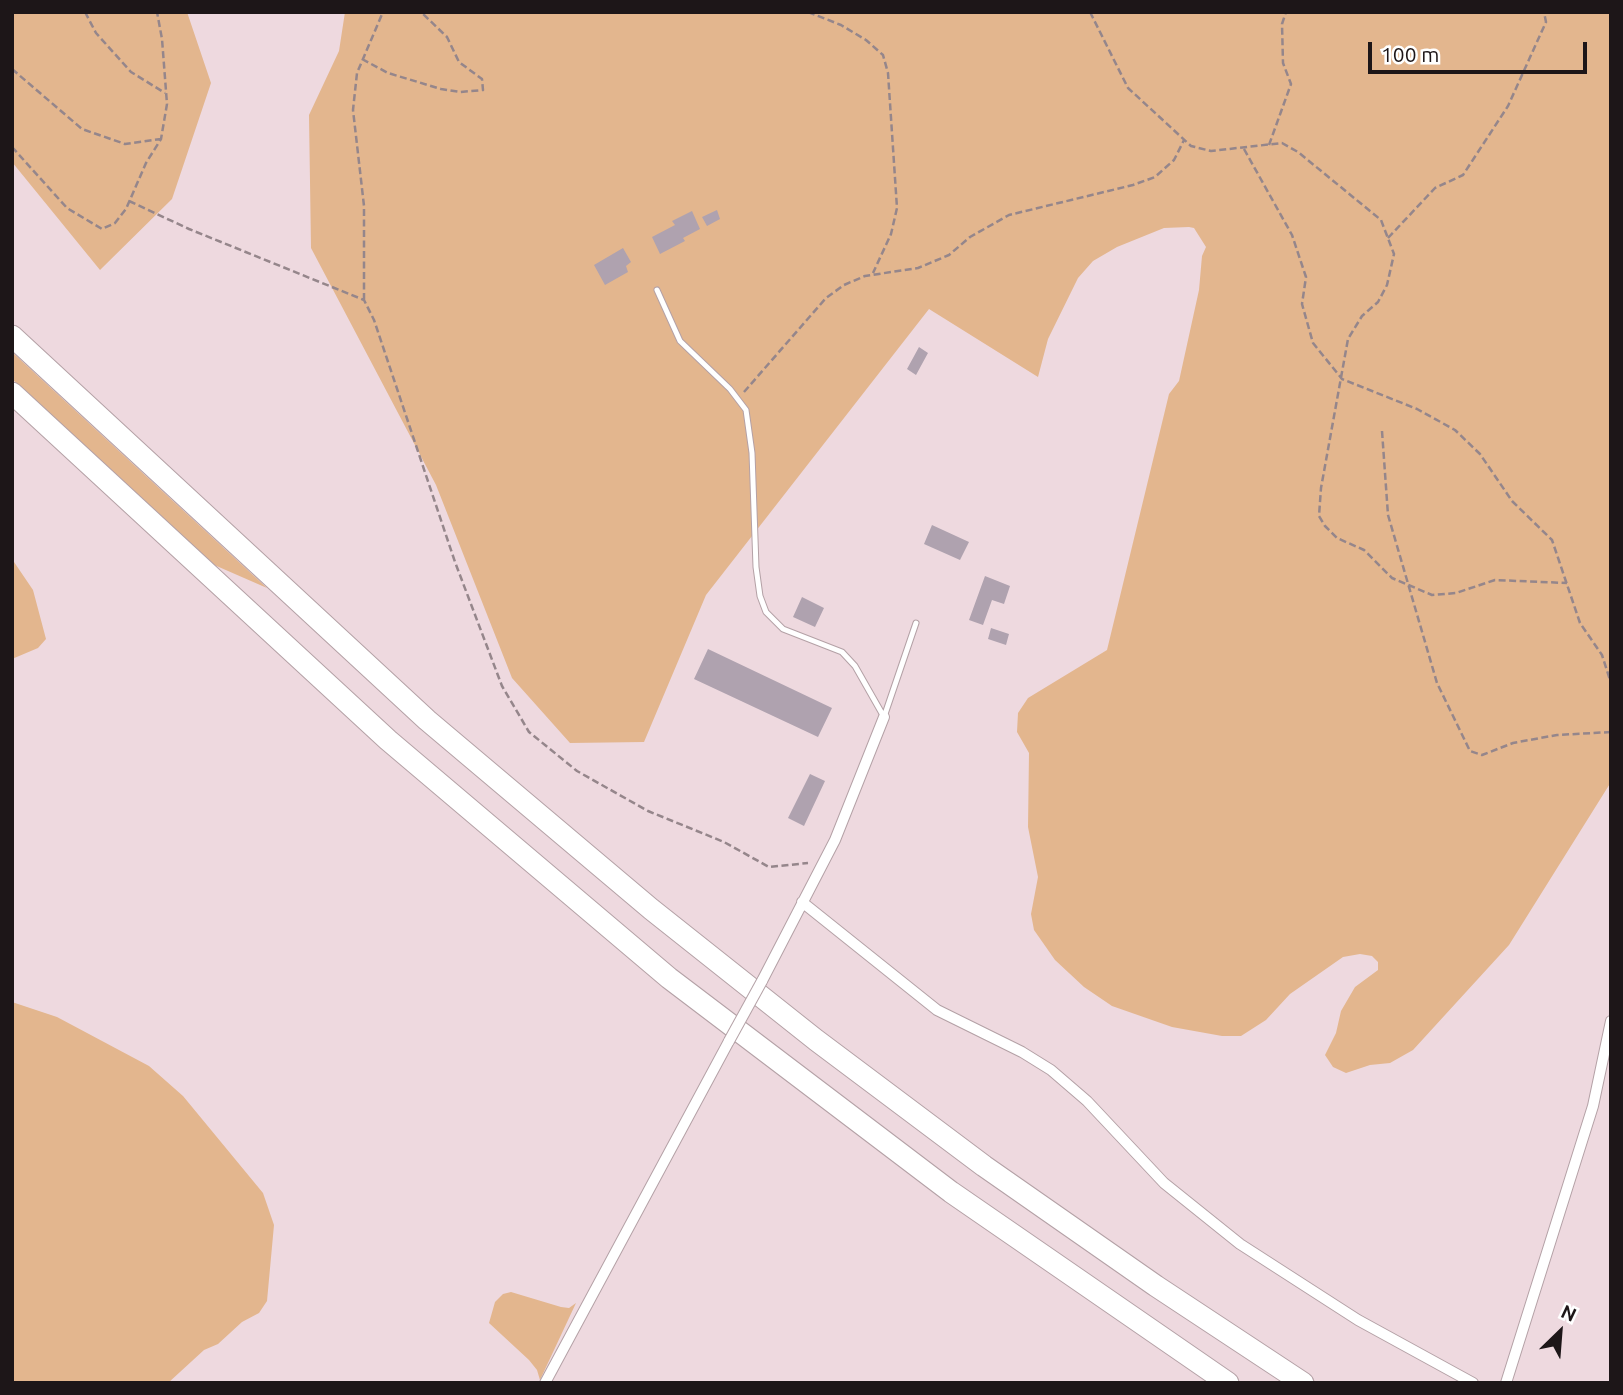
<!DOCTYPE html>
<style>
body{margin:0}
#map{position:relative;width:1623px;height:1395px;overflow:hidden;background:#eed9df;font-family:Ubuntu,sans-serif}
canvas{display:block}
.frame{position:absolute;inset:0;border:14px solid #1d1618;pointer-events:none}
.north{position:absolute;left:1525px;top:1297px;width:70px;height:70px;-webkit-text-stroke:5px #fff;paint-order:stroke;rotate:25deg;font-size:19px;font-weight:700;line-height:28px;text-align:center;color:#1d1618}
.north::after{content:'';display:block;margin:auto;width:24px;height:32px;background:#1d1618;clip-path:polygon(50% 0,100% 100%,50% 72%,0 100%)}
.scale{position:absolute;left:1368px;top:42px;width:219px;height:32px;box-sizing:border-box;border:4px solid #1d1618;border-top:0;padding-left:9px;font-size:21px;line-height:24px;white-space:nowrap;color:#1d1618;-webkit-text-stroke:5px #fff;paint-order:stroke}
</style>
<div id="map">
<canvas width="1623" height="1395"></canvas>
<div class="frame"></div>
<div class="north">N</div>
<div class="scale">100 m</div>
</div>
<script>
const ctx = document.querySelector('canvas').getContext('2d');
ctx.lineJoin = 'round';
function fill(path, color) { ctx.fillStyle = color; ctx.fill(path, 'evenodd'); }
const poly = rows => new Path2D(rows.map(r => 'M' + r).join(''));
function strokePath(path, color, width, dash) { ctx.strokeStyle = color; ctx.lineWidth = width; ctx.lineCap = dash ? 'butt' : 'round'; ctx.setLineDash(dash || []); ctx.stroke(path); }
fill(poly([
 [12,12,187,12,211,83,172,199,100,270,12,162],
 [345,12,1611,12,1611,782,1509,945,1413,1050,1390,1063,1370,1065,1346,1073,1333,1067,1325,1055,1336,1033,1341,1011,1355,987,1378,970,1378,962,1372,956,1360,954,1343,957,1290,994,1266,1020,1241,1036,1222,1036,1172,1027,1112,1006,1084,987,1055,960,1034,930,1031,914,1038,877,1028,827,1029,753,1017,732,1018,713,1028,698,1107,650,1169,394,1179,381,1199,290,1202,256,1206,247,1194,228,1189,227,1164,228,1117,247,1093,261,1078,278,1048,339,1038,377,929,309,706,595,644,742,570,743,512,678,436,485,311,248,309,115,339,51],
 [12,352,267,588,212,564,12,379],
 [12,559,33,590,46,639,38,648,12,659],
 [12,1002,57,1017,149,1066,183,1096,263,1193,274,1225,267,1301,259,1313,242,1322,218,1344,204,1350,168,1383,12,1383],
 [511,1292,561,1307,569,1308,576,1303,540,1380,537,1370,529,1360,489,1323,495,1302,503,1294]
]), '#e3b68e');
fill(poly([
 [717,210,720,219,707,226,702,217],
 [692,211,700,229,683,238,685,241,660,254,652,237,675,225,672,221],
 [623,248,631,262,626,266,628,272,605,285,594,265],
 [919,347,928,353,916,375,907,369],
 [932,525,969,542,960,560,924,544],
 [985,576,1010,586,1004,604,992,600,983,625,969,620],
 [802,597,824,608,815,627,793,617],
 [991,628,1009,634,1006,645,988,639],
 [708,649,832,708,818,737,694,679],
 [810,774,825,781,804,826,788,818]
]), '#afa2af');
const service = poly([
 [657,290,680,341,730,389,746,410,752,453,756,567,760,596,766,612,783,629,842,652,855,666,884,717],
 [884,717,916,623]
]);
const minor = poly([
 [802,902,937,1010,1022,1052,1051,1070,1087,1101,1164,1183,1240,1244,1358,1320,1473,1383],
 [762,981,835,840,884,717],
 [545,1383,729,1041],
 [1506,1383,1593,1106,1611,1021]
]);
const motorway = poly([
 [12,336,427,720,651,909,816,1040,984,1166,1156,1286,1303,1383],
 [12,393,388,740,669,978,951,1192,1228,1383]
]);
strokePath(service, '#b4a1a6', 7);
strokePath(minor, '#b4a1a6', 12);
strokePath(motorway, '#b4a1a6', 23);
strokePath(poly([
 [85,12,96,33,131,72,165,93],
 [808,12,841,25,866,40,883,55,888,73,897,208,891,234,873,273],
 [1090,12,1128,88,1191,146,1211,151,1282,143,1298,152,1381,220,1394,254,1387,285,1378,302,1362,316,1348,339,1321,488,1319,516,1325,526,1337,538,1364,550,1392,578,1432,595,1456,593,1495,580,1567,583],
 [362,59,388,73,441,89,460,92,483,90,482,79,459,62,447,37,421,12],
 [12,69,82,129,125,144,161,139],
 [1269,145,1291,84,1283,63,1282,24,1286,12],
 [12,147,67,208,102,229,115,223,126,209,146,163,161,139,167,104,162,39,157,12],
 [1244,149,1292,235,1306,277,1302,304,1313,343,1342,379,1417,409,1455,430,1480,454,1512,501,1552,540,1580,623,1602,655,1611,683],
 [129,201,189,229,364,300,374,320,455,562,502,686,529,732,577,771,648,811,724,842,769,867,808,863],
 [1388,238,1435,188,1463,175,1508,106,1546,22,1544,12],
 [364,300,364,206,353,110,357,73,383,12],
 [744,392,826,298,844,285,865,276,918,268,949,255,970,237,1009,215,1133,185,1155,177,1174,160,1184,140],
 [1382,431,1388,515,1437,683,1470,751,1482,755,1513,743,1557,735,1611,732]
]), '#95868b', 2.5, [7, 3.5]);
strokePath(service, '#fff', 5);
strokePath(minor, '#fff', 10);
strokePath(motorway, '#fff', 21);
const minorBridge = poly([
 [729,1041,762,981]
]);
strokePath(minorBridge, '#b4a1a6', 12, []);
strokePath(minorBridge, '#fff', 10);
</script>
